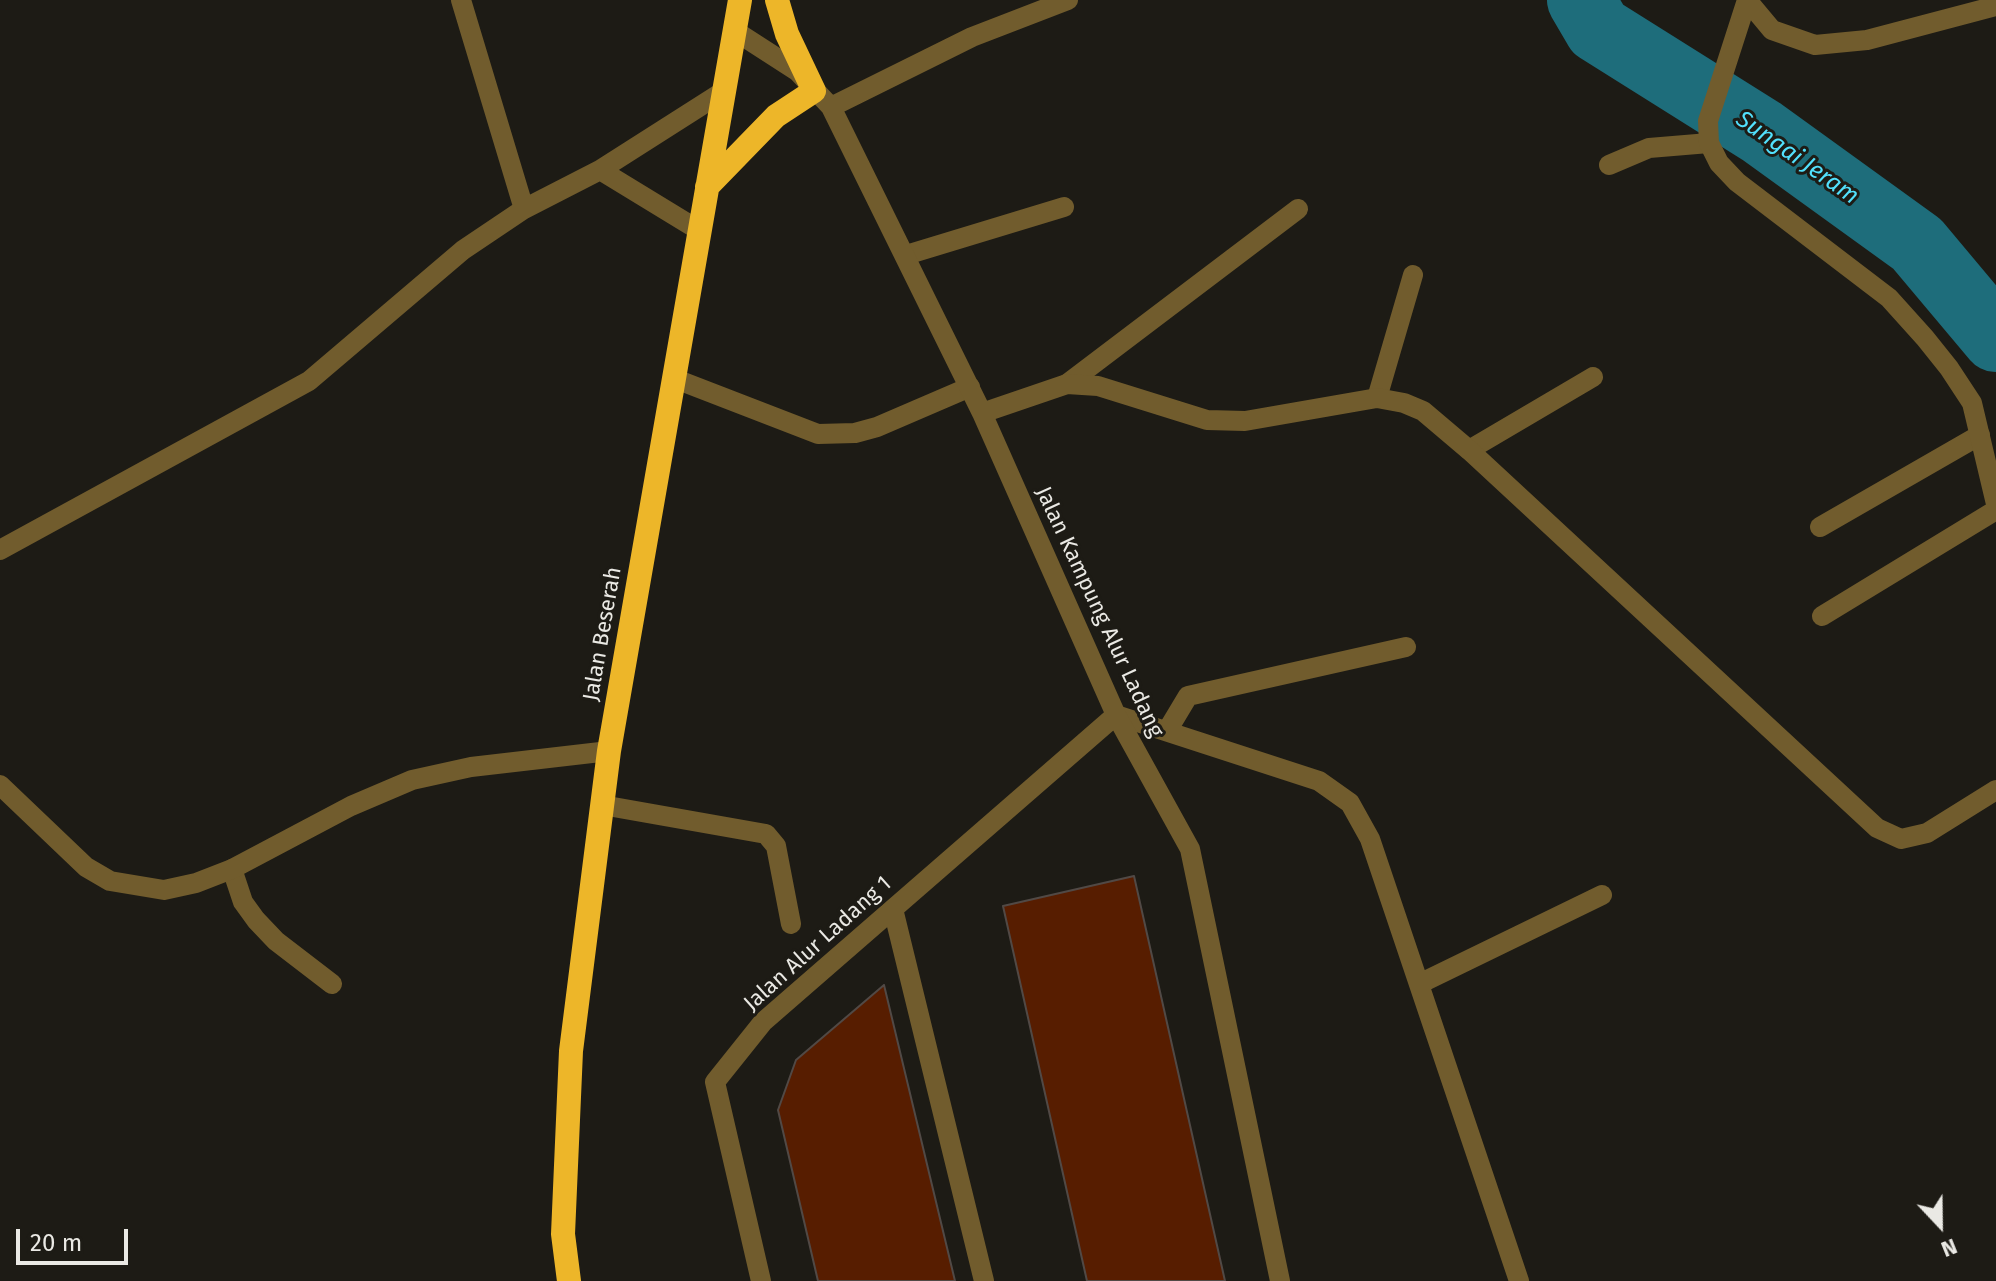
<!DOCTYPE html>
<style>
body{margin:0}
#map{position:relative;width:1996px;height:1281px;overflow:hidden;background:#1d1b15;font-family:"Fira Sans",sans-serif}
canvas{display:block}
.north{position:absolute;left:1900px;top:1185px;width:80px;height:80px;-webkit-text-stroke:6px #1d1b15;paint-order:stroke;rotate:158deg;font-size:22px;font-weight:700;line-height:32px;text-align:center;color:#eae9e4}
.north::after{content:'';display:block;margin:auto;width:28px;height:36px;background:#eae9e4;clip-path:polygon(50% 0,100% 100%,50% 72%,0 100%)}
.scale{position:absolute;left:16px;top:1229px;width:112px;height:36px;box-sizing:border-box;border:4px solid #eae9e4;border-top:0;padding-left:10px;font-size:24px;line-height:28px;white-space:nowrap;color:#eae9e4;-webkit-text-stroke:6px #1d1b15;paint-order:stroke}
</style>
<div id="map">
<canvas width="1996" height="1281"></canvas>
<div class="north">N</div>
<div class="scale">20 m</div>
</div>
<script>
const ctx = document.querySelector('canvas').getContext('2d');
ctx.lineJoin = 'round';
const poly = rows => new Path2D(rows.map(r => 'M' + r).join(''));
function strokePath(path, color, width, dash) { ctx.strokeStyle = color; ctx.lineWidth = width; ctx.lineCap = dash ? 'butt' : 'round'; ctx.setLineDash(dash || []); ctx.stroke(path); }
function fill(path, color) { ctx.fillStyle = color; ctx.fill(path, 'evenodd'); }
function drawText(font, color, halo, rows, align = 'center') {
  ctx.font = font + ' "Fira Sans",sans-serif'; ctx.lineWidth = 6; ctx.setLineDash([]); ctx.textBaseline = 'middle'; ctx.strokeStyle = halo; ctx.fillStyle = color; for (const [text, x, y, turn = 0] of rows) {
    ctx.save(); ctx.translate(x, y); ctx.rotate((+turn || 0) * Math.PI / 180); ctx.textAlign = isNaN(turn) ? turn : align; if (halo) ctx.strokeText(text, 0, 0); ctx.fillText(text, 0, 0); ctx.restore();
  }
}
strokePath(poly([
 [1581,0,1598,29,1762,132,1917,244,1996,338]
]), '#1e6d7b', 68);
const building = poly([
 [1134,876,1225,1281,1087,1281,1003,906,1134,876],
 [884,985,955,1281,818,1281,778,1110,796,1060,884,985]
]);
fill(building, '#571d00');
strokePath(building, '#514945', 2);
strokePath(poly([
 [1609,165,1649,148,1709,143],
 [906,255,1064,207],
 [673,378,818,434,855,433,877,427,970,387],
 [1067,384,1298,209],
 [1377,398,1413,275],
 [1469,450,1593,377],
 [1820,527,1980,435],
 [1116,715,1319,781,1350,803,1370,839,1519,1281],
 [1167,731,1188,696,1406,647],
 [602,805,766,834,776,846,791,924],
 [232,869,243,902,256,920,276,941,332,984],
 [1419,984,1602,895]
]), '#715c2d', 20);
strokePath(poly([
 [461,0,524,209],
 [1747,0,1708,121,1709,143,1719,163,1737,182,1889,298,1925,338,1949,368,1972,403,1996,504],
 [1747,0,1772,30,1815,45,1867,40,1996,6],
 [735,31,797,71,831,107,982,413,1116,715,1190,849,1280,1281],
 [831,107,972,37,1068,0],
 [600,170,700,231],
 [982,413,1067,384,1098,386,1207,420,1245,421,1377,398,1404,403,1423,411,1469,450,1877,828,1901,839,1927,833,1996,790],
 [0,550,309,381,463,250,524,209,600,170,724,91],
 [1822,616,1996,510],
 [0,785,86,867,110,881,164,890,196,883,232,869,351,806,412,780,471,767,609,751],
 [893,909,984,1281],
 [761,1281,715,1082,763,1022,1116,715]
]), '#715c2d', 20);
strokePath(poly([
 [707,187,776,116,814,91,787,34,777,0],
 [569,1281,563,1234,571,1051,609,751,740,0]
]), '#edb629', 24);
drawText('22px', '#eae9e4', '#1d1b15', [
 ["Jalan Kampung Alur Ladang",1099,612,65],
 ["Jalan Beserah",603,634,-80],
 ["Jalan Alur Ladang 1",818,944,-42]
]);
drawText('italic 24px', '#52e0fc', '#1d1b15', [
 ["Sungai Jeram",1797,158,35]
]);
</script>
